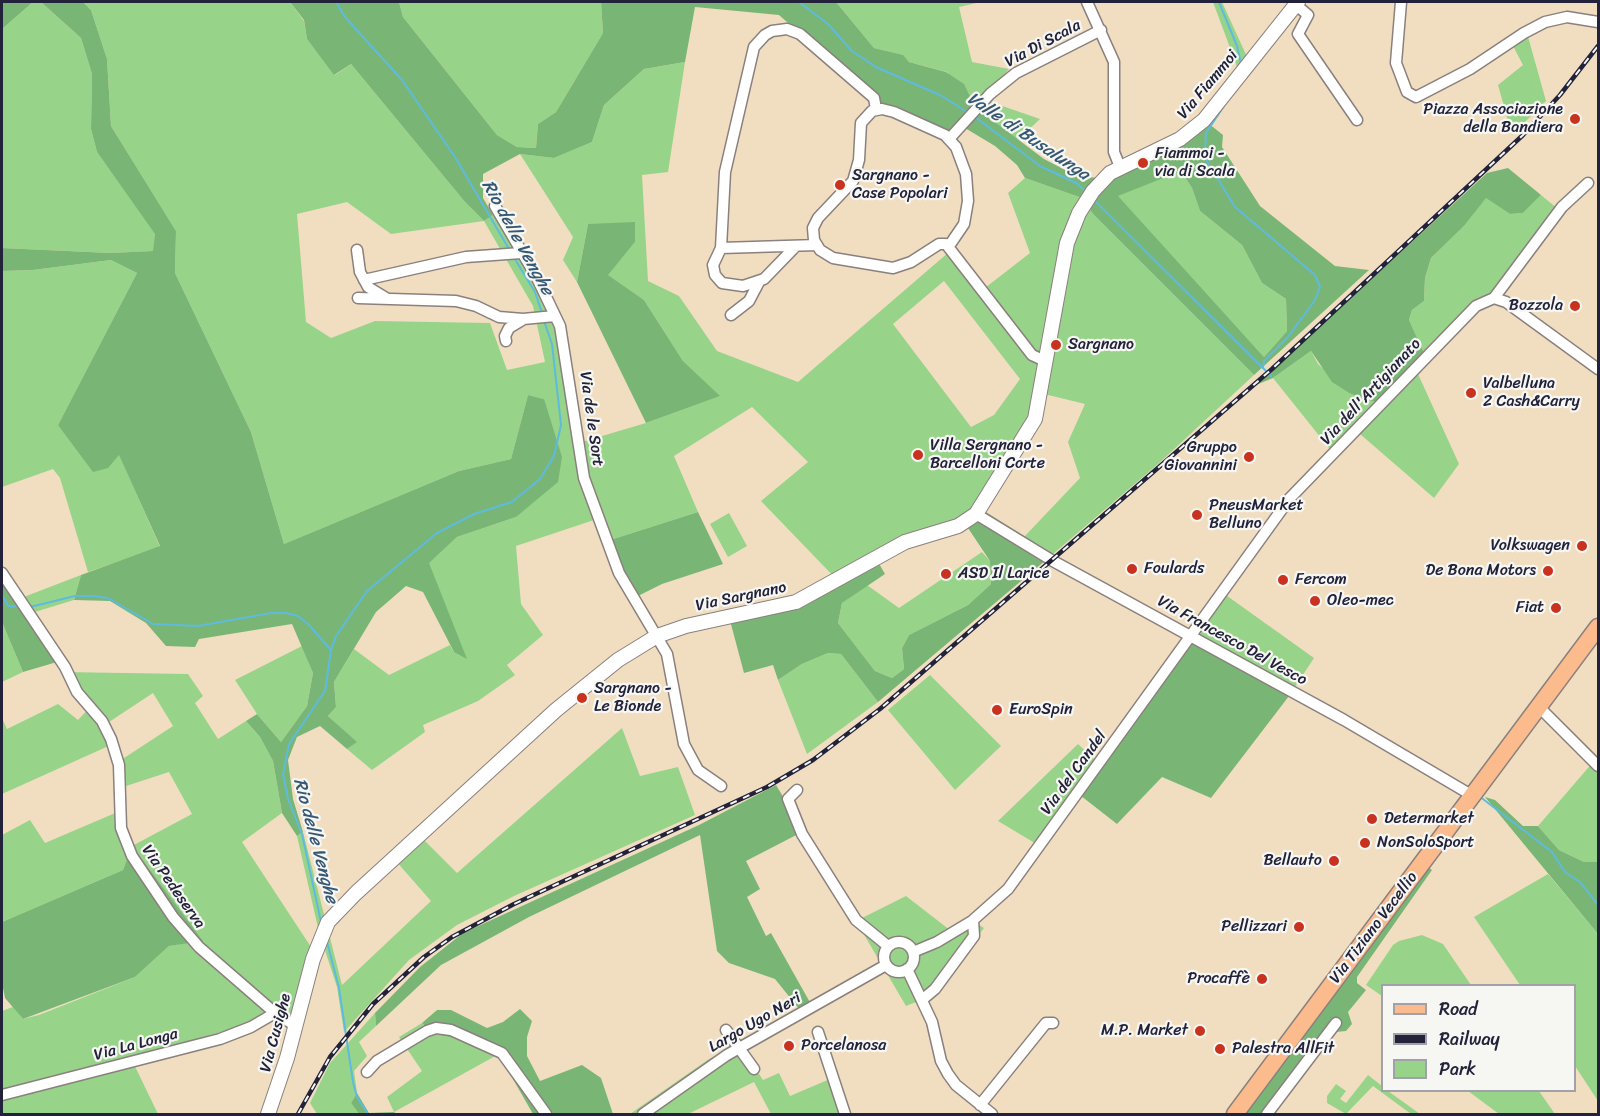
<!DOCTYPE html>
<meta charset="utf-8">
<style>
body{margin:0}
#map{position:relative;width:1600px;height:1116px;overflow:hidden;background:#f1dec1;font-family:Sriracha,sans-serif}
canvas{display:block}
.frame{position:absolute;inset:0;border:3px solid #22223b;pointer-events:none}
.legend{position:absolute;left:1381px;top:984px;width:195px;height:108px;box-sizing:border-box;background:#f6f6f2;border:2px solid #a1a1a9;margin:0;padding:8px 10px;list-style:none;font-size:18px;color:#22223b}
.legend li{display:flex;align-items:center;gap:12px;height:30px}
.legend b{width:30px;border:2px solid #a1a1a9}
</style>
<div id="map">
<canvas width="1600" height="1116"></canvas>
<div class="frame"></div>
<ul class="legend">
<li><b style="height:8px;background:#fbbb8d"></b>Road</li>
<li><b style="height:8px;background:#22223b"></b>Railway</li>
<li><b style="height:16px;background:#97d489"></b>Park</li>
</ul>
</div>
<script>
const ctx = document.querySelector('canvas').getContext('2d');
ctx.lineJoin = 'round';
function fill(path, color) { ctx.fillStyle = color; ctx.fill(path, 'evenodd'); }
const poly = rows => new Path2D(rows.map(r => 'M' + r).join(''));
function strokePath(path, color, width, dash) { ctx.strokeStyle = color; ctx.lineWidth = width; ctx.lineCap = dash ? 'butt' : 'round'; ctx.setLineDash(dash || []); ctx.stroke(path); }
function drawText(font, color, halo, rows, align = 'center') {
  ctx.font = font + ' Sriracha,sans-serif'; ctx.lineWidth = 4.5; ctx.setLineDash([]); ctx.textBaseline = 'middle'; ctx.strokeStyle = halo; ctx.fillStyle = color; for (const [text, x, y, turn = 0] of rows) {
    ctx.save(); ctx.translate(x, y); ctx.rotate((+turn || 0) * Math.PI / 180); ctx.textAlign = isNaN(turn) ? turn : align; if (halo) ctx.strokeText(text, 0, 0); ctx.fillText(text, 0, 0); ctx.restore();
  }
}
fill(poly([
 [33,2,41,2,81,38,92,74,91,129,97,152,155,233,154,251,110,253,2,248,2,29],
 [83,2,290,2,304,21,307,39,335,75,351,64,465,202,484,221,493,215,544,295,561,340,575,444,646,423,719,396,683,361,644,300,607,275,635,242,588,224,577,282,563,260,573,237,520,154,554,158,592,142,604,105,644,69,685,62,668,172,642,175,648,281,679,296,717,351,798,382,949,252,981,291,1030,253,1008,193,1025,178,1082,198,1093,214,1254,375,1158,464,1053,554,1024,537,1080,478,1068,442,1085,404,1036,392,1028,423,981,509,914,540,840,583,761,501,808,462,752,407,674,456,698,512,604,542,594,520,516,546,521,604,543,635,507,665,515,675,478,701,423,725,425,732,372,770,347,749,356,742,328,716,336,707,334,682,354,649,389,675,450,645,454,653,428,563,457,537,516,517,544,399,528,395,511,459,459,471,284,544,251,432,175,273,176,231,111,126,107,59,91,10],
 [347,202,391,234,484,221,533,306,545,362,507,370,490,323,375,321,331,338,306,322,297,214],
 [944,281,1020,379,994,415,971,427,893,324],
 [399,2,601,2,603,33,556,112,538,124,536,148,517,147,497,135,403,17],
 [836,2,981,2,959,7,972,62,1009,69,982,99,1040,119,1018,140,974,107,947,72,909,62,902,55,874,48],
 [1213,2,1222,2,1248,59,1239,72],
 [1527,33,1546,101,1512,135,1498,85,1523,65,1511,42],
 [1181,170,1192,188,1200,211,1242,245,1262,283,1286,299,1287,331,1264,357,1117,196],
 [1541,195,1558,209,1492,294,1428,362,1409,320,1412,310,1424,301,1425,278,1431,258,1464,226,1486,197,1510,214,1523,213],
 [111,260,137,273,58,425,119,454,160,547,88,572,60,478,53,469,2,487,2,271,33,270],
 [1311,351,1318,364,1351,394,1385,405,1418,374,1459,464,1434,498,1360,434,1337,458,1273,378],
 [729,513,747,546,728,557,710,524],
 [982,552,990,561,991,584,968,605,909,635,902,648,904,669,892,678,875,671,838,623,842,603,867,585,899,608],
 [81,575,74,600,25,615,16,600],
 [1223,593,1314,658,1289,696,1191,634],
 [2,622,23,672,2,682],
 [302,646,313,673,307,706,281,742,257,714,235,680],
 [828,653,841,654,878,702,807,754,778,680,802,664],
 [63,672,188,674,203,696,195,703,218,739,246,721,260,737,273,761,282,813,242,842,311,947,293,1021,252,1023,131,1058,158,1114,2,1114,2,1011,13,1007,23,1019,39,1015,135,977,169,946,202,940,132,847,123,870,2,922,2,835,30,820,45,843,120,811,132,846,192,814,169,772,120,788,121,760,173,726,153,693,106,724,113,744,2,794,2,718,7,729,58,704,78,720,94,703],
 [930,675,1001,746,955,790,888,710],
 [622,728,640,776,678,767,695,815,514,896,457,925,409,960,344,1032,337,987,319,932,297,836,303,832,342,985,431,901,395,860,420,836,457,873],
 [1078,744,1096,761,1038,845,998,821],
 [1594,761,1598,765,1598,862,1584,862,1559,850,1538,826],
 [1548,874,1598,934,1598,1101,1575,1066,1574,986,1520,985,1474,917],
 [906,896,955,934,975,922,984,928,942,983,939,993,906,1006,856,921],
 [1422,935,1443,944,1471,985,1382,986,1382,996,1366,985,1393,945,1399,941],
 [375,1013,376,1026,359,1042,367,1056,354,1071,357,1093,351,1103,359,1114,317,1114,310,1103,330,1063],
 [422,1023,434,1034,494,1046,499,1054,394,1112,387,1097,422,1071,399,1037],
 [739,1043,763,1080,779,1073,790,1096,837,1076,848,1114,771,1114,754,1082,688,1114,630,1114,709,1059],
 [1368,1075,1382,1086,1382,1090,1388,1091,1420,1114,1411,1114,1373,1086,1346,1114,1327,1103,1327,1096,1336,1084,1346,1091,1340,1099,1346,1103],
 [1468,1091,1539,1091,1555,1114,1499,1114]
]), '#97d489');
fill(poly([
 [2,2,33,2,2,29],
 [41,2,83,2,91,10,107,59,111,126,176,231,175,273,251,432,284,544,459,471,511,459,528,395,544,399,562,457,558,482,516,517,457,537,429,563,467,659,454,652,423,592,406,586,376,612,334,682,336,707,328,716,357,742,347,749,320,726,297,737,288,760,293,799,303,832,297,836,282,813,273,761,260,737,246,721,257,714,281,742,307,706,313,673,292,624,199,639,195,647,166,646,146,623,110,601,74,600,81,575,160,546,119,455,108,468,93,472,58,425,137,273,111,260,33,270,2,271,2,248,110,253,153,251,155,234,97,152,91,129,92,74,81,38],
 [290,2,399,2,403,17,497,135,517,147,536,148,538,124,556,112,603,33,601,2,836,2,874,48,903,55,909,62,946,72,964,84,975,107,1044,159,1077,176,1098,178,1208,123,1223,135,1222,147,1260,206,1335,266,1369,270,1254,375,1093,214,1082,198,1025,178,1017,165,995,146,960,125,950,134,879,103,779,15,695,7,685,62,644,69,604,105,592,142,554,158,520,154,483,174,483,198,493,215,484,221,465,202,351,64,334,75,307,39,304,20],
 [1181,171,1192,188,1200,211,1242,245,1262,283,1286,299,1287,331,1264,357,1118,196],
 [1508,168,1541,195,1523,213,1510,214,1486,198,1464,226,1431,258,1425,278,1424,301,1412,310,1409,320,1428,362,1385,405,1351,394,1332,382,1311,351,1273,378,1256,385,1487,173],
 [635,222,635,242,608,275,644,300,683,361,720,396,646,423,577,282,588,224],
 [981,509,1053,554,878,702,841,654,828,653,802,664,778,680,773,665,744,673,728,613,775,603,878,562,885,574,842,603,838,623,875,671,892,678,904,669,902,648,909,635,968,605,991,584,990,561,966,525],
 [698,512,723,564,662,584,630,600,604,542],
 [2,560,6,586,57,662,23,672,2,622],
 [1191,634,1289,696,1211,798,1162,777,1117,824,1076,792],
 [776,785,804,831,746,861,760,889,747,897,766,936,771,933,812,1006,800,1010,775,979,729,963,717,951,700,835,529,917,441,965,376,1026,375,1013,420,967,463,933,699,825],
 [1485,797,1495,800,1523,826,1538,826,1559,850,1584,862,1598,862,1598,934],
 [132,846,203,941,169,946,135,977,23,1019,5,998,2,983,2,922,123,870],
 [1417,859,1432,870,1357,977,1357,983,1366,990,1348,1012,1352,1024,1346,1031,1336,1032,1274,1114,1229,1114],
 [520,1009,532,1021,527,1037,527,1056,540,1081,582,1065,601,1078,613,1114,533,1114,494,1046,434,1034,422,1023,437,1010,451,1010,487,1028,503,1022],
 [357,1093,369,1113,394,1112,396,1114,359,1114,351,1103]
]), '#79b675');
strokePath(poly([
 [336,2,345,17,402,80,455,157,509,249],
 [799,2,828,24,852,51,876,67,942,96,967,112],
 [1219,2,1237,46,1241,64],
 [1226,103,1206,133,1205,158,1235,207,1315,275,1320,287,1315,300,1288,337,1264,361,1263,367],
 [975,117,1040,166,1078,184,1086,192],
 [1095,201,1271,376],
 [513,256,535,292,542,313],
 [2,595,8,606,22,607],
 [30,607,75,596,93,596,108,598,153,624,198,626,271,613,286,613,298,616,308,624,330,649],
 [1479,796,1552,852,1565,872,1580,882,1598,905],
 [321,922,302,834,288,799,283,774,289,744,325,691,331,650,336,636,367,591,437,533,474,514,512,502,540,479,554,456,561,425,552,344,544,321],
 [327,942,339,988,353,1082,357,1097,368,1114]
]), '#5fbbdd', 2);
const minor = poly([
 [1087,2,1114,62,1114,152,1120,167],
 [1401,2,1396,63,1407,92,1416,97,1470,69,1524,33,1545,22,1567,17,1598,22],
 [1295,4,1308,15,1298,34,1357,120],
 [950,138,990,94,1016,73,1101,30],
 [495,206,537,278,560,326,584,478,619,573,667,654,684,744,698,770,721,786],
 [817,245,721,248,725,172,754,47,765,35,772,31,787,29,800,34,874,98,876,109],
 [949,246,964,224,968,201,966,174,956,147,945,135,894,112,882,109,872,111,861,123,859,160,853,181,818,218,813,228,814,240,820,250,833,258,893,268,911,262,939,244,946,244,1032,355,1045,361],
 [721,248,713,265,715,275,722,283,743,286,764,279,796,246],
 [357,250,360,272,368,287,386,298],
 [364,280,466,257,521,253],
 [358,298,456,301,476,306,499,317,523,319,555,316],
 [1494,298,1506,302,1598,369],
 [731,315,749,301,759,282],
 [506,341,505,336,509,328,524,319],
 [976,514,1053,561,1344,720,1473,796],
 [2,573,65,667,77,692,102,721,111,739,119,765,121,828,132,856,173,917,199,947,275,1013,296,1026],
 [1539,707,1598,766],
 [797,790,788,799,802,834,856,920,888,946],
 '884 957a15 15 0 1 1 30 0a15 15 0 1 1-30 0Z',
 [913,952,937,942,972,921,1008,889,1290,498,1476,306,1494,298,1562,207,1588,183],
 [907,969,932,1022,941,1061,948,1074,956,1085,992,1114],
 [923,999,935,989,974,936,973,920],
 [726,1030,754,1069],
 [818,1032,845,1114],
 [367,1072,377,1061,427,1031,436,1028,451,1030,502,1053,546,1114],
 [2,1095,220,1039,251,1027,275,1013],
 [980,1105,1046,1023,1053,1023],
 [643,1114,727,1055,886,965],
 [1267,1114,1336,1023]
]);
const tertiary = poly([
 [268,1114,287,1058,313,959,328,922,356,893,556,710,618,660,657,636,686,626,796,602,905,542,958,526,976,514,1035,419,1067,243,1079,213,1093,191,1110,173,1180,139,1204,120,1298,2]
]);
const primary = poly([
 [1235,1114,1598,627]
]);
strokePath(minor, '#8a807e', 13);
strokePath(tertiary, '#8a807e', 16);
strokePath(primary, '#8a807e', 19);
strokePath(minor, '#fff', 10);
strokePath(tertiary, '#fff', 14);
strokePath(primary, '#fbbb8d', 16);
const rail = poly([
 [298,1114,330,1057,373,1004,424,957,452,937,514,904,767,787,813,760,880,709,1272,369,1523,135,1560,95,1598,46]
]);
strokePath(rail, '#22223b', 4.5);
strokePath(rail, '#f6f6f2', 2, [7]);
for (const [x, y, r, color] of [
 [1575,119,6,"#c8321e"],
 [1143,163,6,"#c8321e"],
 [840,185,6,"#c8321e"],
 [1575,306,6,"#c8321e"],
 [1056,345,6,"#c8321e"],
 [1471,393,6,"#c8321e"],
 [918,455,6,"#c8321e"],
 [1249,457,6,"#c8321e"],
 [1197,515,6,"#c8321e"],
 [1582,546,6,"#c8321e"],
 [1132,569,6,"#c8321e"],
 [1548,571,6,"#c8321e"],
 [946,574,6,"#c8321e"],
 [1283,580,6,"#c8321e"],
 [1315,601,6,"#c8321e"],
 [1556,608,6,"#c8321e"],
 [582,698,6,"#c8321e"],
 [997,710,6,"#c8321e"],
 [1372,819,6,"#c8321e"],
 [1365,843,6,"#c8321e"],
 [1334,861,6,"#c8321e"],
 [1299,927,6,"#c8321e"],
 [1262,979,6,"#c8321e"],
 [1200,1031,6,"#c8321e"],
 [789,1046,6,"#c8321e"],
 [1220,1049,6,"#c8321e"]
]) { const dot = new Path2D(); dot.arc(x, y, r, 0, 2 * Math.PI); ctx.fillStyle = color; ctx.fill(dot); strokePath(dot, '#f6f6f2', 2); }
drawText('16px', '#22223b', '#f6f6f2', [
 ["Via Di Scala",1043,44,-28],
 ["Via Fiammoi",1208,85,-50],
 ["Via dell'Artigianato",1371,392,-47],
 ["Via de le Sort",591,419,82],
 ["Via Sargnano",741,597,-12],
 ["Via Francesco Del Vesco",1232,641,29],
 ["Via del Candel",1074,773,-54],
 ["Via Pedeserva",173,887,55],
 ["Via Tiziano Vecellio",1374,928,-53],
 ["Largo Ugo Neri",755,1023,-30],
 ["Via Cusighe",276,1033,-75],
 ["Via La Longa",136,1045,-15]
]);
drawText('16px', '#22223b', '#f6f6f2', [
 ["Piazza Associazione",1563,110,"right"],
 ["della Bandiera",1563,128,"right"],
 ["Fiammoi -",1155,154],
 ["via di Scala",1155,172],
 ["Sargnano -",852,176],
 ["Case Popolari",852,194],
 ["Bozzola",1563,306,"right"],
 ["Sargnano",1068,345],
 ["Valbelluna",1483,384],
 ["2 Cash&Carry",1483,402],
 ["Villa Sergnano -",930,446],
 ["Barcelloni Corte",930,464],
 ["Gruppo",1237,448,"right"],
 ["Giovannini",1237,466,"right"],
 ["PneusMarket",1209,506],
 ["Belluno",1209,524],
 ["Volkswagen",1570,546,"right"],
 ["Foulards",1144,569],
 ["De Bona Motors",1536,571,"right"],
 ["ASD Il Larice",958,574],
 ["Fercom",1295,580],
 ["Oleo-mec",1327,601],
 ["Fiat",1544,608,"right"],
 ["Sargnano -",594,689],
 ["Le Bionde",594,707],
 ["EuroSpin",1009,710],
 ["Determarket",1384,819],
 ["NonSoloSport",1377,843],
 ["Bellauto",1322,861,"right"],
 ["Pellizzari",1287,927,"right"],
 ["Procaffè",1250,979,"right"],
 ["M.P. Market",1188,1031,"right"],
 ["Porcelanosa",801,1046],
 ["Palestra AllFit",1232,1049]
], 'left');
drawText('italic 18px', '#375874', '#f6f6f2', [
 ["Valle di Busalunga",1028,137,34],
 ["Rio delle Venghe",517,238,61],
 ["Rio delle Venghe",315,841,75]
]);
</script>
